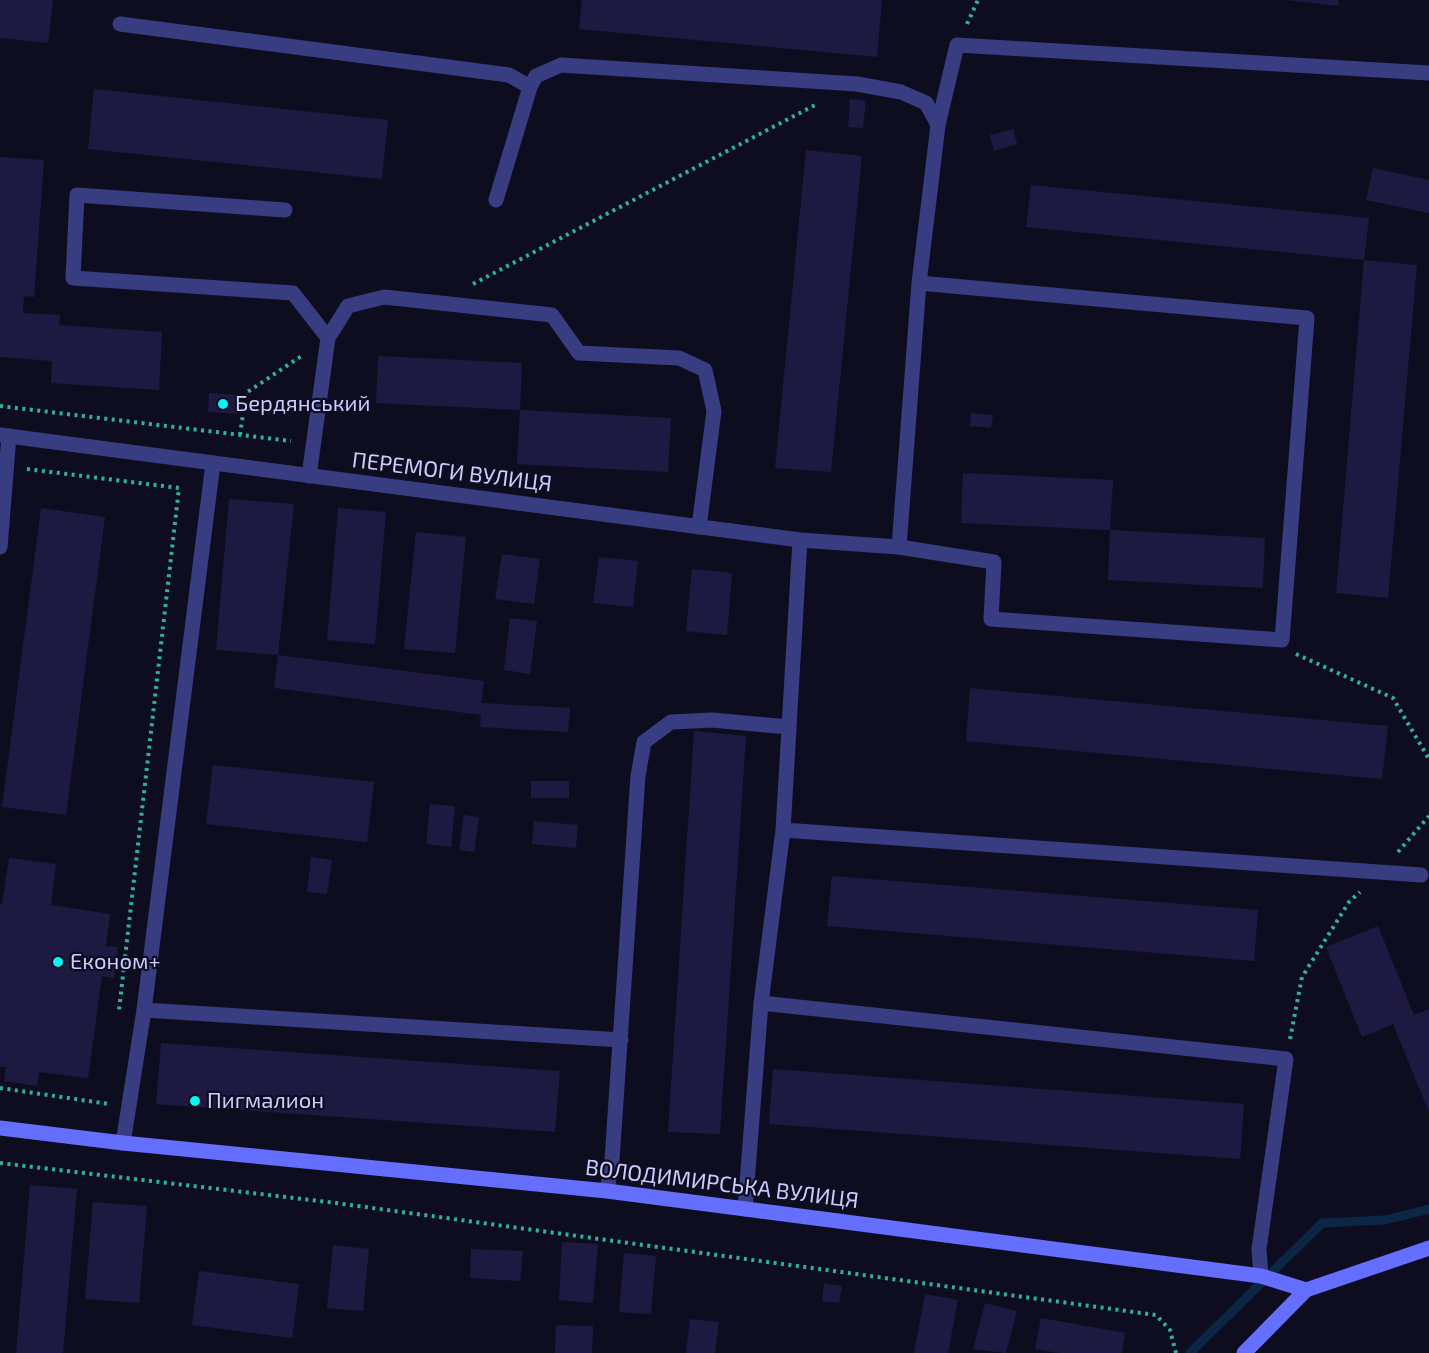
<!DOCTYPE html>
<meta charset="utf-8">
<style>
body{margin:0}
canvas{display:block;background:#0e0d20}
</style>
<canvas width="1429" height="1353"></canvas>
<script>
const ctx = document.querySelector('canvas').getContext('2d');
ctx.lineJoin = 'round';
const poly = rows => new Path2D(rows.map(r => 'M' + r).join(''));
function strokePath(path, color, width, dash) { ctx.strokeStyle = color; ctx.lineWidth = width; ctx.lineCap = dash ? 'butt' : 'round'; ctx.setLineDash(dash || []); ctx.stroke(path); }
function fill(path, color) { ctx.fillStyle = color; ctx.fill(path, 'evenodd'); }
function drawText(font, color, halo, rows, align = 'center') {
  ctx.font = font + ' "Exo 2",sans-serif'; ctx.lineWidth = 4.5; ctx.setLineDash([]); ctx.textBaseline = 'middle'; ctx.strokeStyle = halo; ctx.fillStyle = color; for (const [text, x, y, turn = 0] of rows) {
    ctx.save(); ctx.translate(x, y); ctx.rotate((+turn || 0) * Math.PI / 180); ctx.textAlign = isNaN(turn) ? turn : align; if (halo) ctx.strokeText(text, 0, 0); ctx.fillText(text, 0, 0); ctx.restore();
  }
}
strokePath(poly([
 [1190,1353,1322,1223,1385,1220,1429,1209]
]), '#0c2745', 9);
fill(poly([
 [0,0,53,0,48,43,0,38],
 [582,0,882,0,877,57,579,29],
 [1287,0,1339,0,1338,6],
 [94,89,388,120,382,179,88,149],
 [850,99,866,101,863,128,848,127],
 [1013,129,1017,144,994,151,990,135],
 [806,150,862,156,831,472,775,468],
 [0,157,44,160,34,297,24,296,23,313,60,315,59,325,162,332,159,390,51,383,52,361,0,357],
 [1373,168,1429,180,1429,213,1366,200],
 [1031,185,1369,218,1364,260,1026,227],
 [1364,260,1417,265,1388,598,1336,593],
 [378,356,522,363,520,410,376,403],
 [209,393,238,395,237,414,208,412],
 [520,410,671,418,668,472,517,464],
 [971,413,993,415,991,428,970,426],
 [963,473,1113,480,1110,530,1265,538,1263,588,1108,580,1110,530,961,523],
 [229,499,294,504,278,655,216,650],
 [41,508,105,517,66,815,2,807],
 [338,508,386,512,375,644,327,640],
 [416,532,466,537,455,653,404,649],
 [502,554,540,559,534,604,495,599],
 [599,557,638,561,633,607,593,603],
 [692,569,732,573,727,635,686,631],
 [510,618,537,621,530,674,504,670],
 [278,655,484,681,481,703,570,708,568,732,480,727,481,715,274,688],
 [970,688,1388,726,1382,779,966,741],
 [694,731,746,736,720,1134,668,1132],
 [213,765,374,782,367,842,206,824],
 [531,781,569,781,569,798,531,798],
 [430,804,455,806,451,847,426,844],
 [464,815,479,817,474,852,459,850],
 [534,821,578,825,576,848,532,844],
 [311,857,332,860,327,894,307,892],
 [9,858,56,864,51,905,110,914,106,946,118,947,114,978,102,976,88,1078,39,1072,37,1086,4,1081,6,1067,0,1067,0,904,2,904],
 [832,876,1258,910,1254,961,827,926],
 [1378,926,1414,1015,1429,1009,1429,1112,1393,1024,1362,1037,1326,947],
 [161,1043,560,1071,555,1132,156,1104],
 [773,1069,1244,1104,1240,1159,769,1124],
 [30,1185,77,1189,63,1353,16,1353],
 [93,1202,147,1206,139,1303,85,1299],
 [562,1242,598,1244,593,1303,559,1300],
 [333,1245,369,1249,363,1311,327,1308],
 [471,1249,523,1251,520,1281,470,1278],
 [624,1253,656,1256,651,1314,619,1312],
 [199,1271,299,1284,292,1338,192,1325],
 [824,1283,842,1286,839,1303,822,1301],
 [925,1294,958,1300,948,1353,914,1353],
 [985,1303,1017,1311,1006,1353,973,1349],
 [1041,1318,1125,1333,1122,1353,1059,1353,1035,1349],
 [690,1319,719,1322,715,1353,686,1353],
 [556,1325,593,1326,592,1353,555,1353]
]), '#1d1941');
strokePath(poly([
 [967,24,978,0],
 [473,284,817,104],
 [0,406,291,441],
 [240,435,246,393,303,355],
 [27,469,179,488,119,1010],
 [1296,654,1393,698,1429,759],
 [1398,852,1429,816],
 [1290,1039,1302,977,1349,902,1360,892],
 [0,1088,109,1104],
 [0,1163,336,1203,1156,1315,1170,1330,1176,1353]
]), '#2eb29d', 4, [3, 4.5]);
strokePath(poly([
 [120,24,509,75,530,87,496,200],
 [530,87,536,76,561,65,857,84,901,92,926,103,938,125],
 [285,210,77,195,73,278,293,293,328,338],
 [919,283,1307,318,1282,640,991,619,994,562,899,547,919,283,938,125,957,45,1429,73],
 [309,476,328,338,348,306,384,297,552,315,579,353,679,358,705,370,714,411,699,527],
 [0,547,9,436],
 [783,830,1421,875],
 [761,1003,1286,1059,1259,1249,1261,1276],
 [144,1010,213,463],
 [123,1143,144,1010,621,1040],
 [607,1191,612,1160,638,776,644,742,671,722,712,720,788,727],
 [745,1209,761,1003,783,830,800,540]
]), '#383c80', 15);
strokePath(poly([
 [0,435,800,540,899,547]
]), '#383c80', 15);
strokePath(poly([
 [0,1128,123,1143,607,1191,1261,1276,1306,1290,1429,1248],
 [1244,1353,1306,1290]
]), '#646eff', 15);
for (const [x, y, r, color] of [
 [223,404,6,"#00f6f7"],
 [58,962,6,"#00f6f7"],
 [195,1101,6,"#00f6f7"]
]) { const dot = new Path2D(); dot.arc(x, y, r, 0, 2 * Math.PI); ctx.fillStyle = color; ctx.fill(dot); strokePath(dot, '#0e0d20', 2); }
drawText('22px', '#cdccff', '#0e0d20', [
 ["Бердянський",235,404],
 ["Економ+",70,962],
 ["Пигмалион",207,1101]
], 'left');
drawText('22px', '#cdccff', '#0e0d20', [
 ["ПЕРЕМОГИ ВУЛИЦЯ",452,472,7],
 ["ВОЛОДИМИРСЬКА ВУЛИЦЯ",722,1184,7]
]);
</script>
